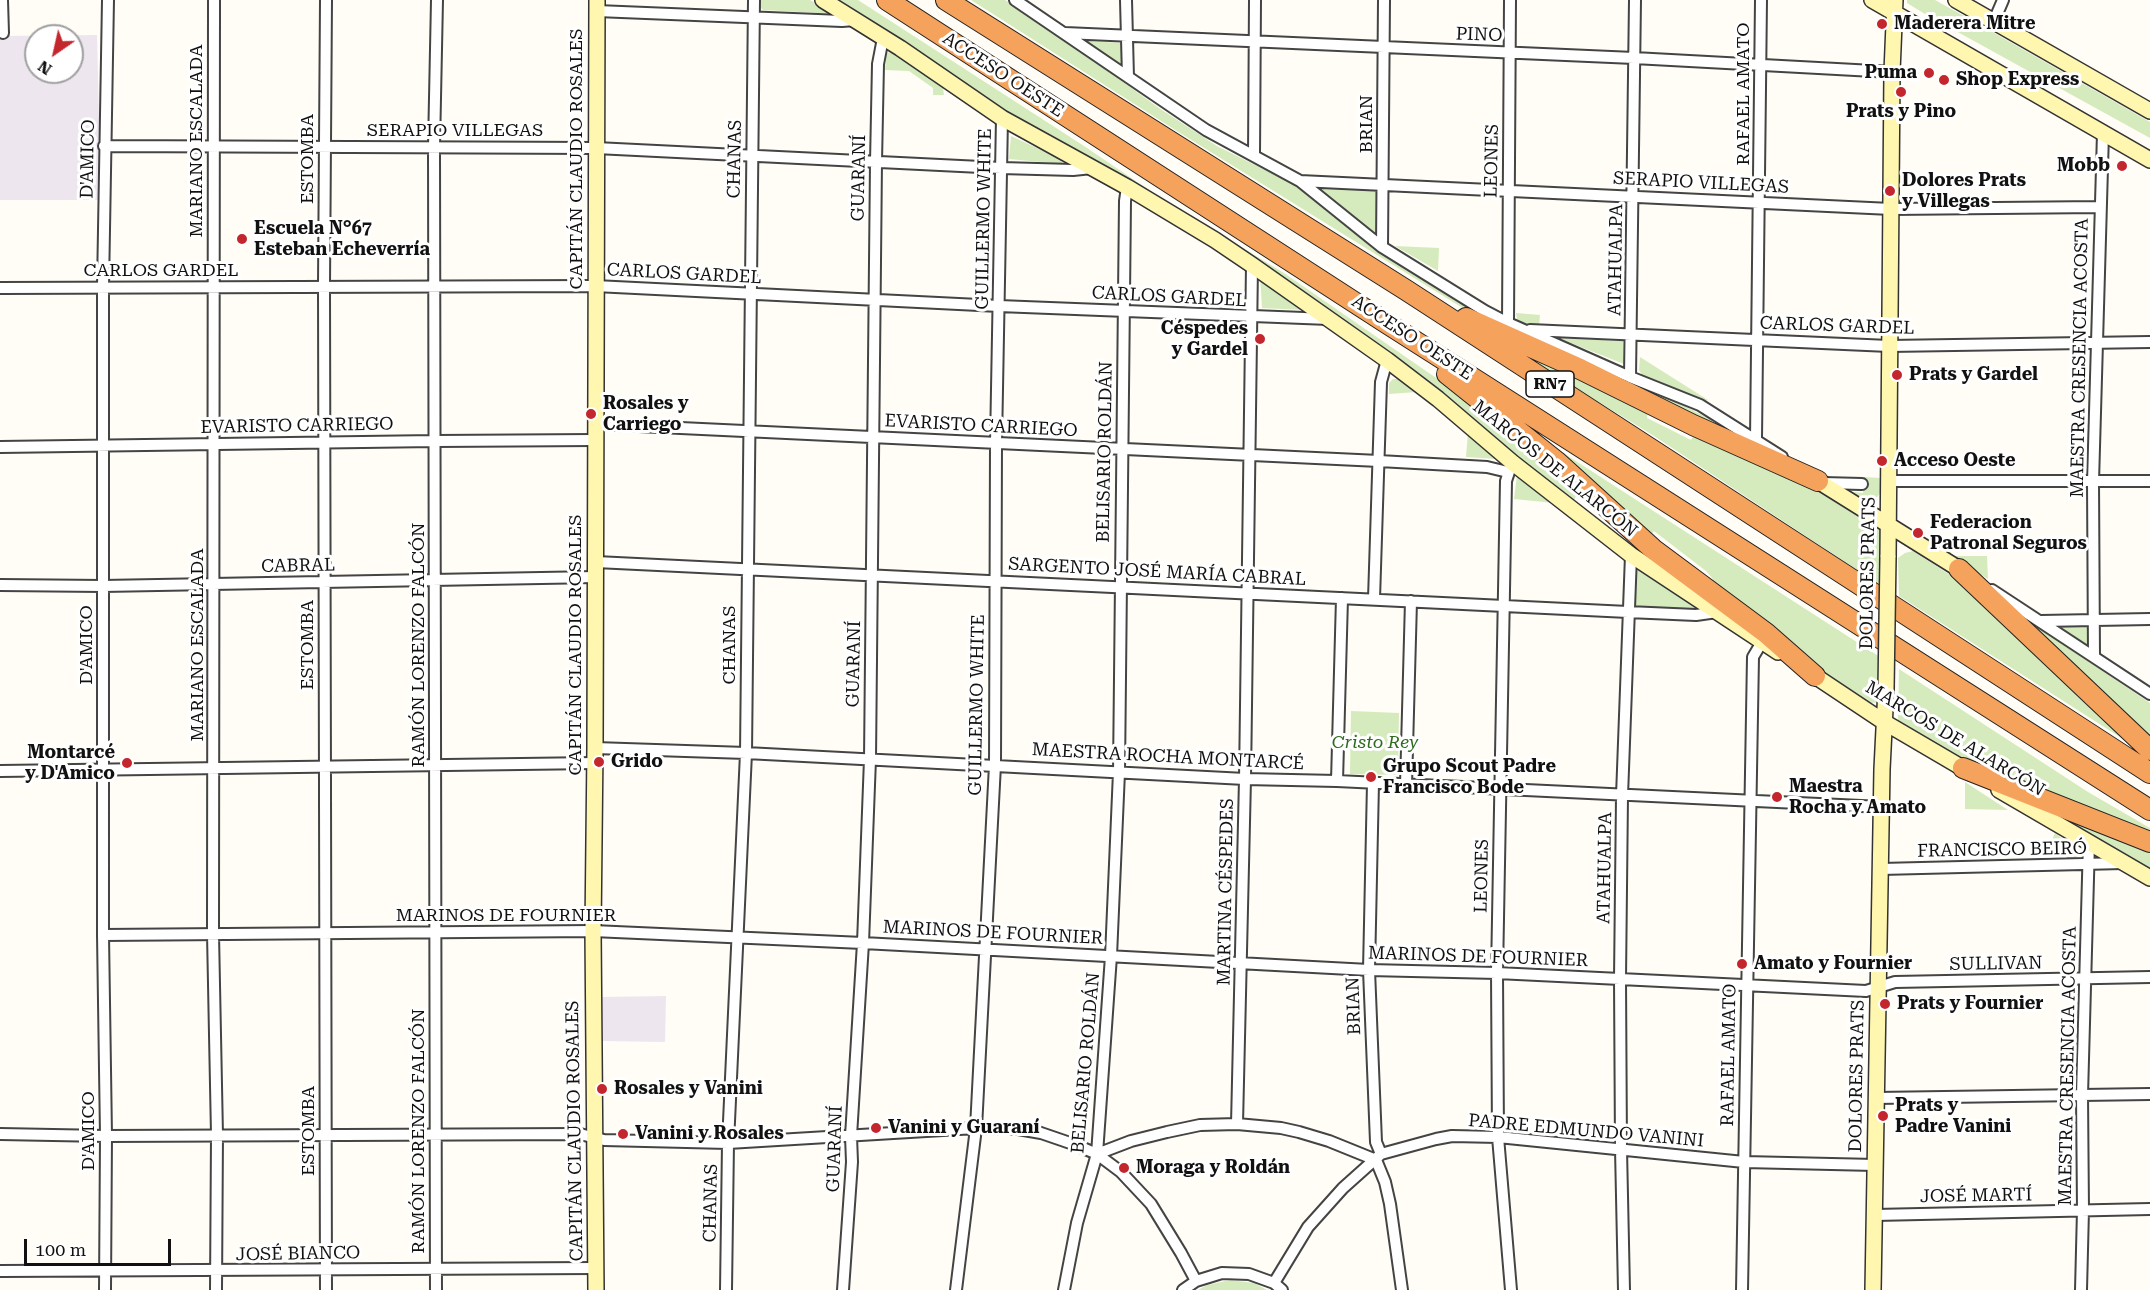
<!DOCTYPE html>
<meta charset="utf-8">
<style>
body{margin:0}
#map{position:relative;width:2150px;height:1290px;overflow:hidden;background:#fffdf5;font-family:"Roboto Serif",serif}
canvas{display:block}
.north{position:absolute;left:24px;top:24px;width:60px;height:60px;box-sizing:border-box;background:#fff;border:2px solid #a0a0a0;border-radius:50%;rotate:214deg;font-size:16px;font-weight:700;line-height:24px;text-align:center;color:#111}
.north::after{content:'';display:block;margin:auto;width:21px;height:27px;background:#c4262e;clip-path:polygon(50% 0,100% 100%,50% 72%,0 100%)}
.scale{position:absolute;left:24px;top:1239px;width:147px;height:27px;box-sizing:border-box;border:3px solid #111;border-top:0;padding-left:8px;font-size:18px;line-height:21px;white-space:nowrap;color:#111;-webkit-text-stroke:4px #fff;paint-order:stroke}
</style>
<div id="map">
<canvas width="2150" height="1290"></canvas>
<div class="north">N</div>
<div class="scale">100 m</div>
</div>
<script>
const ctx = document.querySelector('canvas').getContext('2d');
ctx.lineJoin = 'round';
function fill(path, color) { ctx.fillStyle = color; ctx.fill(path, 'evenodd'); }
const poly = rows => new Path2D(rows.map(r => 'M' + r).join(''));
function strokePath(path, color, width, dash) { ctx.strokeStyle = color; ctx.lineWidth = width; ctx.lineCap = dash ? 'butt' : 'round'; ctx.setLineDash(dash || []); ctx.stroke(path); }
function drawText(font, color, halo, rows, align = 'center') {
  ctx.font = font + ' "Roboto Serif",serif'; ctx.lineWidth = 6; ctx.setLineDash([]); ctx.textBaseline = 'middle'; ctx.strokeStyle = halo; ctx.fillStyle = color; for (const [text, x, y, turn = 0] of rows) {
    ctx.save(); ctx.translate(x, y); ctx.rotate((+turn || 0) * Math.PI / 180); ctx.textAlign = isNaN(turn) ? turn : align; if (halo) ctx.strokeText(text, 0, 0); ctx.fillText(text, 0, 0); ctx.restore();
  }
}
fill(poly([
 [97,35,101,200,0,200,0,36],
 [36,36,72,36,72,72,36,72],
 [666,996,665,1042,601,1041,600,997]
]), '#eee6ef');
fill(poly([
 [760,0,810,0,837,14,763,10,759,6],
 [832,0,858,0,1084,146,1158,196,1158,199,1011,116],
 [971,0,1005,0,1039,21,1159,108,1217,146,1297,186,1380,251,1428,283,1487,318,1593,369,1674,401,1712,420,1711,423,1653,402,1474,315,1180,133],
 [1907,0,1935,0,1975,22,2150,122,2150,138,1925,14,1907,3],
 [1085,41,1123,43,1121,66],
 [892,52,943,88,944,95,933,95,933,88,909,71,885,70,886,53],
 [1011,136,1061,159,1062,164,1009,159],
 [1316,188,1378,191,1376,237],
 [1223,236,1284,273,1442,382,1531,449,1576,496,1573,503,1335,314,1223,239],
 [1395,246,1439,248,1438,271],
 [1260,275,1304,310,1262,308],
 [1516,313,1540,315,1539,326,1525,324,1517,319],
 [1558,338,1623,341,1624,364],
 [1516,351,1648,409,1647,418,1691,440,1694,435,1815,489,1881,531,1879,549,1880,585,1654,436],
 [1640,357,1708,400,1702,403,1644,378,1639,370],
 [1393,379,1399,379,1417,392,1389,394,1389,383],
 [1468,432,1498,457,1497,459,1466,457],
 [1537,436,1880,657,1881,702,1870,703,1841,687,1709,584,1713,579,1706,571,1654,531,1651,535],
 [1517,475,1554,503,1514,499],
 [1864,477,1880,478,1880,493,1873,503,1867,503,1846,491,1863,493],
 [1922,538,1950,538,1951,556,1987,556,1988,579,1951,556],
 [1913,551,1958,580,2134,746,1899,596,1898,558,1905,553],
 [1634,565,1697,609,1632,607],
 [2000,602,2150,703,2150,743],
 [2090,623,2091,651,2051,624],
 [1899,669,2088,792,2150,828,2150,836,1974,766,1913,732,1898,721],
 [1351,711,1399,713,1398,775,1350,774],
 [1965,782,2008,810,1965,809],
 [2017,795,2150,852,2150,874],
 [2055,833,2083,855,2080,859,2054,858,2053,837],
 [1230,1280,1254,1283,1267,1290,1198,1290,1207,1285]
]), '#d5ebbd');
const street = poly([
 [2,0,3,33],
 [214,0,213,934,217,1135,216,1290],
 [1015,0,1206,130,1300,181,1382,247,1485,311,1508,323,1630,377,1700,405,1782,457],
 [1126,0,1128,77],
 [597,11,842,21,855,20],
 [1994,21,2003,0],
 [1065,33,1634,58,1892,72],
 [104,146,596,148,1001,168,1073,170,1092,168],
 [1254,156,1255,0],
 [1300,181,1891,209,2100,207],
 [1382,247,1384,0],
 [0,288,595,286,999,306,1329,319],
 [1508,323,1510,0],
 [1530,330,1889,346,2150,342],
 [1630,377,1635,0],
 [596,424,1379,461,1487,467,1508,472],
 [1756,439,1761,0],
 [0,447,435,441,595,440],
 [1889,481,2150,481],
 [1823,483,1862,484],
 [596,562,1628,612,1696,615,1717,612],
 [0,585,103,586,596,577],
 [1992,590,2150,694],
 [1374,599,1381,382,1387,360],
 [2041,621,2150,619],
 [2094,657,2093,482,2103,133],
 [595,748,746,753,1245,779,1337,781,1882,807],
 [0,771,595,763],
 [1337,781,1342,598],
 [1373,783,1369,970,1376,1142,1381,1154],
 [1406,785,1411,601],
 [1881,869,2123,863],
 [103,935,593,931,863,943,1369,970,1497,973,1866,991,1895,982,2150,977],
 [1876,1098,2150,1094],
 [1237,1124,1245,779,1252,265],
 [0,1134,106,1136,580,1134,604,1140,728,1143,976,1128,1018,1129,1041,1133,1076,1145,1097,1154,1121,1172,1151,1204,1181,1253,1196,1281],
 [1097,1154,1131,1141,1167,1132,1200,1125,1237,1124,1281,1128,1299,1132,1329,1141,1376,1160],
 [1376,1160,1385,1182,1390,1204,1402,1290],
 [1875,1215,2150,1209],
 [0,1271,596,1268],
 [1274,1283,1308,1227,1343,1188,1381,1154,1436,1139,1452,1136,1498,1137,1744,1162,1875,1165],
 [105,1290,106,1136,103,935,103,287,108,0],
 [326,1290,324,285,326,0],
 [436,1290,434,147,437,0],
 [726,1290,728,1143,746,753,754,0],
 [843,1290,852,1162,851,1136,863,943,870,759,876,162,878,64,883,38],
 [956,1290,976,1128,995,765,996,443,1002,118],
 [1064,1290,1077,1223,1097,1154,1111,956,1119,772,1125,201,1127,187],
 [1183,1290,1196,1281,1222,1273,1249,1274,1274,1283,1282,1290],
 [1511,1290,1498,1137,1497,973,1506,481,1511,466],
 [1624,1290,1621,1149,1620,979,1622,796,1631,555],
 [1742,1290,1753,657,1762,642],
 [2081,1290,2083,1210,2082,1095,2089,842]
]);
const secondary = poly([
 [823,0,900,48,1002,118,1127,187,1215,240,1252,265,1387,360,1438,399,1513,463,1631,555,1778,652],
 [1872,0,2150,160],
 [1956,0,2150,111],
 [1818,481,1959,569],
 [1888,557,1892,72,1895,0],
 [1806,670,1884,722,1971,773],
 [1999,790,2150,878],
 [596,1290,593,931,595,748,597,0],
 [1873,1290,1882,769,1886,689]
]);
const highway = poly([
 [887,0,1388,324,2150,810],
 [946,0,1406,290,2150,773],
 [1466,318,1580,369,1693,425,1818,481],
 [1447,374,1556,461,1653,549,1766,633,1815,676],
 [1959,569,2150,750],
 [1963,768,2150,842]
]);
strokePath(street, '#444', 14);
strokePath(secondary, '#333', 18);
strokePath(highway, '#222', 22);
strokePath(street, '#fff', 10);
strokePath(secondary, '#fff6b0', 15);
strokePath(highway, '#f5a25d', 20);
const secondaryBridge = poly([
 [1886,689,1888,557]
]);
strokePath(secondaryBridge, '#333', 18, []);
strokePath(secondaryBridge, '#fff6b0', 15);
for (const [x, y, r, color] of [
 [1882,24,6,"#c4262e"],
 [1929,73,6,"#c4262e"],
 [1944,80,6,"#c4262e"],
 [1901,92,6,"#c4262e"],
 [2122,166,6,"#c4262e"],
 [1890,191,6,"#c4262e"],
 [242,239,6,"#c4262e"],
 [1260,339,6,"#c4262e"],
 [1897,375,6,"#c4262e"],
 [591,414,6,"#c4262e"],
 [1882,461,6,"#c4262e"],
 [1918,533,6,"#c4262e"],
 [599,762,6,"#c4262e"],
 [127,763,6,"#c4262e"],
 [1371,777,6,"#c4262e"],
 [1777,797,6,"#c4262e"],
 [1742,964,6,"#c4262e"],
 [1885,1004,6,"#c4262e"],
 [602,1089,6,"#c4262e"],
 [1883,1116,6,"#c4262e"],
 [876,1128,6,"#c4262e"],
 [623,1134,6,"#c4262e"],
 [1124,1168,6,"#c4262e"]
]) { const dot = new Path2D(); dot.arc(x, y, r, 0, 2 * Math.PI); ctx.fillStyle = color; ctx.fill(dot); strokePath(dot, '#fff', 2); }
for (const [x, y, w] of [
 [1550,384,48]
]) { const box = new Path2D(); box.roundRect(x - w / 2, y - 13, w, 26, 4.5); ctx.fillStyle = '#fff'; ctx.fill(box); strokePath(box, '#111', 1.5); }
drawText('bold 16px', '#111', null, [
 ["RN7",1550,384]
]);
drawText('bold 18px', '#111', '#fff', [
 ["Maderera Mitre",1894,24],
 ["Puma",1917,73,"right"],
 ["Shop Express",1956,80],
 ["Prats y Pino",1901,112,"center"],
 ["Mobb",2110,166,"right"],
 ["Dolores Prats",1902,181],
 ["y Villegas",1902,202],
 ["Escuela N°67",254,229],
 ["Esteban Echeverría",254,250],
 ["Céspedes",1248,329,"right"],
 ["y Gardel",1248,350,"right"],
 ["Prats y Gardel",1909,375],
 ["Rosales y",603,404],
 ["Carriego",603,425],
 ["Acceso Oeste",1894,461],
 ["Federacion",1930,523],
 ["Patronal Seguros",1930,544],
 ["Montarcé",115,753,"right"],
 ["y D'Amico",115,774,"right"],
 ["Grido",611,762],
 ["Grupo Scout Padre",1383,767],
 ["Francisco Bode",1383,788],
 ["Maestra",1789,787],
 ["Rocha y Amato",1789,808],
 ["Amato y Fournier",1754,964],
 ["Prats y Fournier",1897,1004],
 ["Rosales y Vanini",614,1089],
 ["Prats y",1895,1106],
 ["Padre Vanini",1895,1127],
 ["Vanini y Guaraní",888,1128],
 ["Vanini y Rosales",635,1134],
 ["Moraga y Roldán",1136,1168]
], 'left');
drawText('18px', '#111', '#fff', [
 ["PINO",1479,35,2],
 ["ACCESO OESTE",1003,75,33],
 ["RAFAEL AMATO",1744,94,-90],
 ["BRIAN",1367,124,-90],
 ["SERAPIO VILLEGAS",455,131],
 ["MARIANO ESCALADA",197,141,-90],
 ["D'AMICO",88,159,-89],
 ["ESTOMBA",308,159,-90],
 ["CAPITÁN CLAUDIO ROSALES",577,159,-90],
 ["CHANAS",735,159,-89],
 ["LEONES",1492,161,-89],
 ["GUARANÍ",859,178,-89],
 ["SERAPIO VILLEGAS",1701,183,3],
 ["GUILLERMO WHITE",984,219,-89],
 ["ATAHUALPA",1616,260,-89],
 ["CARLOS GARDEL",161,271],
 ["CARLOS GARDEL",684,274,3],
 ["CARLOS GARDEL",1169,297,3],
 ["CARLOS GARDEL",1837,326,2],
 ["ACCESO OESTE",1412,338,33],
 ["MAESTRA CRESENCIA ACOSTA",2080,358,-89],
 ["EVARISTO CARRIEGO",297,426,-1],
 ["EVARISTO CARRIEGO",981,426,3],
 ["BELISARIO ROLDÁN",1105,452,-89],
 ["MARCOS DE ALARCÓN",1555,469,39],
 ["CABRAL",298,566,-1],
 ["SARGENTO JOSÉ MARÍA CABRAL",1157,572,3],
 ["DOLORES PRATS",1868,573,-89],
 ["D'AMICO",87,645,-90],
 ["MARIANO ESCALADA",198,645,-90],
 ["ESTOMBA",308,645,-90],
 ["RAMÓN LORENZO FALCÓN",419,645,-90],
 ["CAPITÁN CLAUDIO ROSALES",576,645,-90],
 ["CHANAS",730,645,-90],
 ["GUARANÍ",854,664,-89],
 ["GUILLERMO WHITE",977,705,-89],
 ["MARCOS DE ALARCÓN",1955,739,31],
 ["MAESTRA ROCHA MONTARCÉ",1168,757,3],
 ["FRANCISCO BEIRÓ",2002,850,-1],
 ["ATAHUALPA",1605,868,-89],
 ["LEONES",1482,876,-89],
 ["MARTINA CÉSPEDES",1226,892,-89],
 ["MARINOS DE FOURNIER",506,916],
 ["MARINOS DE FOURNIER",993,933,3],
 ["MARINOS DE FOURNIER",1478,957,2],
 ["SULLIVAN",1996,964,-1],
 ["BRIAN",1354,1006,-92],
 ["RAFAEL AMATO",1729,1055,-89],
 ["BELISARIO ROLDÁN",1086,1063,-85],
 ["MAESTRA CRESENCIA ACOSTA",2068,1066,-89],
 ["DOLORES PRATS",1857,1076,-89],
 ["D'AMICO",89,1131,-90],
 ["ESTOMBA",309,1131,-90],
 ["RAMÓN LORENZO FALCÓN",419,1131,-90],
 ["CAPITÁN CLAUDIO ROSALES",575,1131,-91],
 ["PADRE EDMUNDO VANINI",1586,1131,5],
 ["GUARANÍ",835,1149,-88],
 ["JOSÉ MARTÍ",1976,1196,-1],
 ["CHANAS",711,1203,-89],
 ["JOSÉ BIANCO",298,1254,-1]
]);
drawText('italic 18px', '#2f6b1f', '#fff', [
 ["Cristo Rey",1375,743]
]);
</script>
